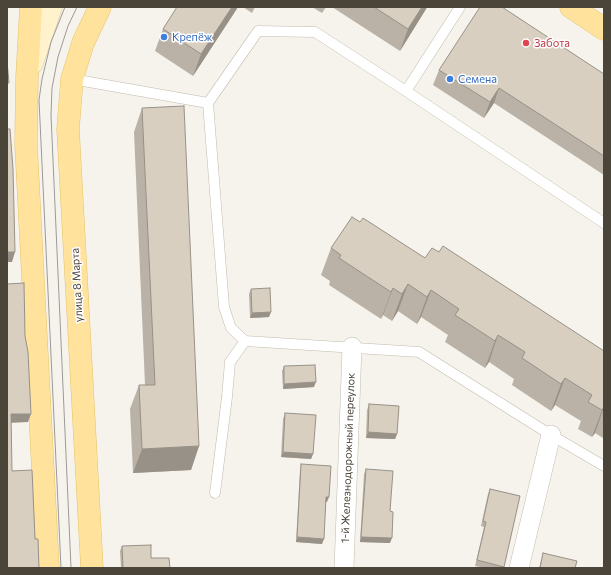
<!DOCTYPE html>
<meta charset="utf-8">
<style>
body{margin:0}
#map{position:relative;width:611px;height:575px;overflow:hidden;background:#f6f3ec;font-family:Commissioner,sans-serif}
canvas{display:block}
.frame{position:absolute;inset:0;border:8px solid #4b4439;pointer-events:none}
</style>
<div id="map">
<canvas width="611" height="575"></canvas>
<div class="frame"></div>
</div>
<script>
const ctx = document.querySelector('canvas').getContext('2d');
ctx.lineJoin = 'round';
const poly = rows => new Path2D(rows.map(r => 'M' + r).join(''));
function strokePath(path, color, width, dash) { ctx.strokeStyle = color; ctx.lineWidth = width; ctx.lineCap = dash ? 'butt' : 'round'; ctx.setLineDash(dash || []); ctx.stroke(path); }
function fill(path, color) { ctx.fillStyle = color; ctx.fill(path, 'evenodd'); }
function drawText(font, color, halo, rows, align = 'center') {
  ctx.font = font + ' Commissioner,sans-serif'; ctx.lineWidth = 3; ctx.setLineDash([]); ctx.textBaseline = 'middle'; ctx.strokeStyle = halo; ctx.fillStyle = color; for (const [text, x, y, turn = 0] of rows) {
    ctx.save(); ctx.translate(x, y); ctx.rotate((+turn || 0) * Math.PI / 180); ctx.textAlign = isNaN(turn) ? turn : align; if (halo) ctx.strokeText(text, 0, 0); ctx.fillText(text, 0, 0); ctx.restore();
  }
}
const service = poly([
 [72,79,208,103,258,31,315,32,406,91,604,223],
 [406,91,460,7],
 [208,103,224,307,231,328,245,341,230,362,227,397,215,493],
 [245,341,419,352,551,435,604,466]
]);
const minor = poly([
 [344,568,352,347],
 [519,568,551,435]
]);
const secondary = poly([
 [32,63,51,7]
]);
const primary = poly([
 [31,7,27,77,26,144,48,568],
 [571,7,604,29],
 [92,568,68,129,72,79,83,43,100,7]
]);
strokePath(service, '#c2bbae', 11);
strokePath(minor, '#c2bbae', 20);
strokePath(secondary, '#d6c79b', 23);
strokePath(primary, '#e6c16a', 23);
strokePath(service, '#fff', 10);
strokePath(minor, '#fff', 19);
strokePath(secondary, '#fff3cd', 22);
strokePath(primary, '#ffe39c', 22);
strokePath(poly([
 [61,568,39,100,42,79,51,42,65,7],
 [71,568,51,115,52,88,58,57,68,26,77,7]
]), '#9a9a9a', 1);
fill(poly([
 [238,7,193,76,155,51,163,29],
 [243,7,255,7,252,13],
 [312,7,326,7,322,13],
 [332,7,427,7,426,9,400,51],
 [439,70,604,74,604,175,494,103,484,118,433,85],
 [142,108,199,446,191,470,133,473,130,409,139,385,145,385,134,132],
 [360,222,425,258,604,351,604,437,603,438,595,433,592,437,578,429,581,421,555,405,551,411,512,385,514,379,489,362,485,368,445,342,448,335,421,317,417,324,398,311,392,321,383,315,381,319,329,285,330,281,321,275,331,248],
 [251,289,269,317,250,318,249,294],
 [284,366,314,387,283,389,282,371],
 [369,404,397,434,395,439,366,438,367,410],
 [285,413,313,454,311,459,281,457,283,419],
 [301,464,327,502,326,502,322,544,296,542,300,470],
 [366,469,390,511,390,543,360,542,364,474],
 [490,489,520,496,503,568,485,568,475,566,484,527,481,526,488,494],
 [122,546,151,558,170,568,121,568,120,551],
 [543,553,575,568,539,568]
]), '#bab2a6');
fill(poly([
 [232,7,238,7,193,76,201,54],
 [422,7,427,7,426,9,400,51,408,29],
 [499,88,494,103,484,118,490,102],
 [7,252,15,252,12,262,7,262],
 [408,284,398,311,392,321,402,294],
 [393,288,383,315,381,319,391,292],
 [431,290,421,317,417,324,427,297],
 [271,312,269,317,250,318,252,313],
 [498,335,489,362,485,368,495,341],
 [565,378,555,405,551,411,561,384],
 [316,382,314,387,283,389,284,384],
 [604,407,595,433,592,437,602,410],
 [11,414,31,414,28,422,8,423],
 [368,432,397,434,395,439,366,438],
 [199,446,191,470,133,473,142,449],
 [283,452,313,454,311,459,281,457],
 [326,497,329,497,327,502,325,502],
 [297,537,324,539,322,544,296,542],
 [361,537,392,538,390,543,360,542]
]), '#979187');
const building = poly([
 [177,7,232,7,201,54,163,29,177,7],
 [374,7,422,7,408,29,374,7],
 [480,7,502,7,604,74,604,156,499,88,490,102,439,70,480,7],
 [7,61,9,83,7,83,7,61],
 [184,106,199,446,142,449,139,385,155,385,142,108,184,106],
 [7,129,10,129,13,169,15,252,7,252,7,129],
 [352,217,360,222,363,218,425,258,432,248,439,252,443,246,604,351,604,407,602,410,588,402,592,395,565,378,561,384,522,358,525,352,498,335,495,341,455,315,459,309,431,290,427,297,408,284,402,294,393,288,391,292,339,258,341,255,331,248,352,217],
 [24,283,25,336,28,352,31,414,11,414,12,471,32,470,35,539,38,539,39,568,7,568,7,284,24,283],
 [270,288,271,312,252,313,251,289,270,288],
 [315,365,316,382,284,384,284,366,315,365],
 [369,404,399,406,397,434,368,432,369,404],
 [285,413,316,415,313,454,283,452,285,413],
 [301,464,331,466,329,497,326,497,324,539,297,537,301,464],
 [366,469,393,471,390,511,393,512,392,538,361,537,366,469],
 [490,489,520,496,504,567,477,560,486,522,483,521,490,489],
 [151,545,151,558,169,558,170,568,123,568,122,546,151,545],
 [543,553,577,561,575,568,540,568,543,553]
]);
fill(building, '#d8cfc1');
strokePath(building, '#979187', 1);
for (const [x, y, r, color] of [
 [164,37,4,"#3f7fe0"],
 [526,43,4,"#e0444e"],
 [450,79,4,"#3f7fe0"]
]) { const dot = new Path2D(); dot.arc(x, y, r, 0, 2 * Math.PI); ctx.fillStyle = color; ctx.fill(dot); strokePath(dot, '#fff', 1.5); }
drawText('11px', '#366cbe', '#fff', [
 ["Крепёж",172,37],
 ["Семена",458,79]
], 'left');
drawText('11px', '#be3a42', '#fff', [
 ["Забота",534,43]
], 'left');
drawText('11px', '#4b4439', '#fff', [
 ["улица 8 Марта",77,285,-93],
 ["1-й Железнодорожный переулок",348,458,-88]
]);
</script>
